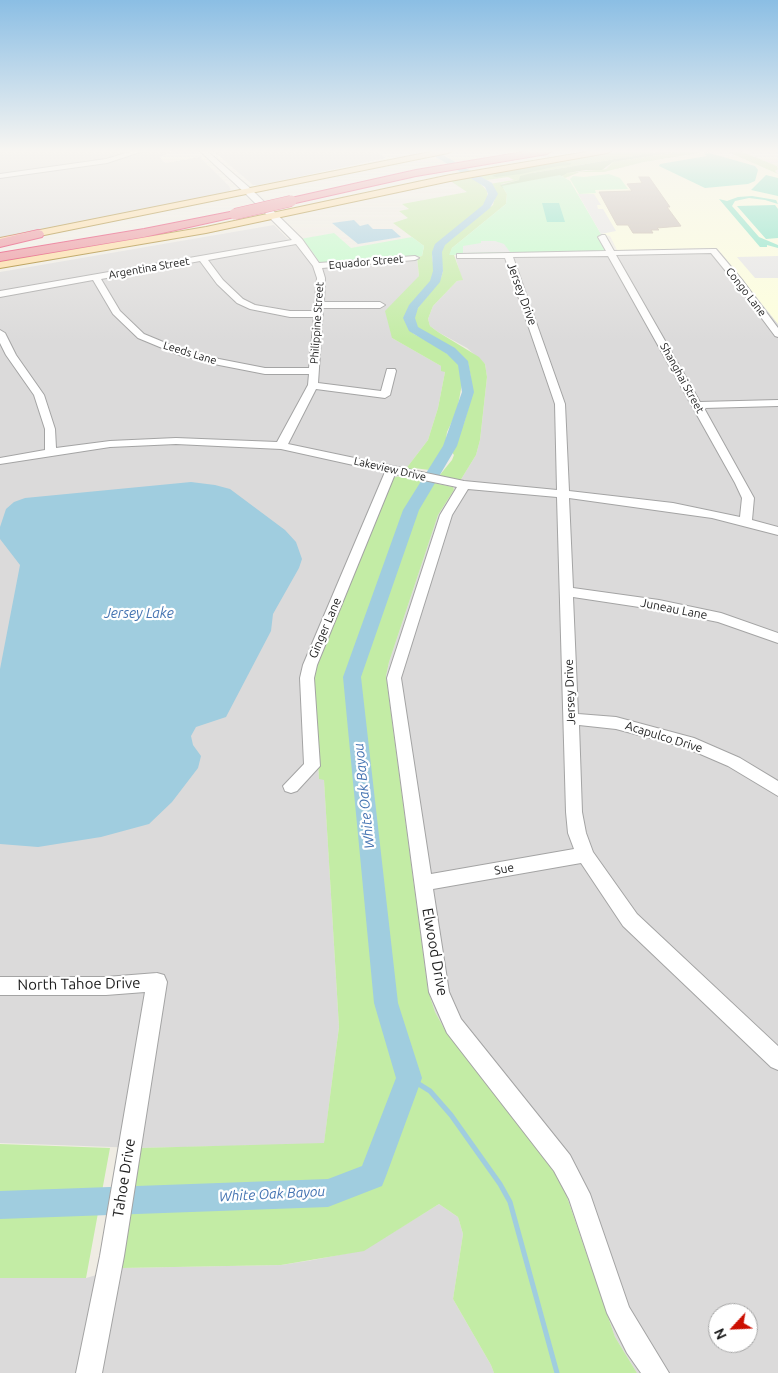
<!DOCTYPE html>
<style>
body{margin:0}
#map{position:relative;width:778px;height:1373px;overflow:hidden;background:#efece3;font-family:Ubuntu,sans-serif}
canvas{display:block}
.north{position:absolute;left:708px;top:1303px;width:50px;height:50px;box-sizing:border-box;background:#fff;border:1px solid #a5a5a5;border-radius:50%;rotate:245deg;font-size:14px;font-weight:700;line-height:20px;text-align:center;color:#1d1d1d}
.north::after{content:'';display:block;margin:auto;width:18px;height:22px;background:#cb0e00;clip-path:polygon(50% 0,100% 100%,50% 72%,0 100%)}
</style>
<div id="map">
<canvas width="778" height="1373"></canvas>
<div class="north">N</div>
</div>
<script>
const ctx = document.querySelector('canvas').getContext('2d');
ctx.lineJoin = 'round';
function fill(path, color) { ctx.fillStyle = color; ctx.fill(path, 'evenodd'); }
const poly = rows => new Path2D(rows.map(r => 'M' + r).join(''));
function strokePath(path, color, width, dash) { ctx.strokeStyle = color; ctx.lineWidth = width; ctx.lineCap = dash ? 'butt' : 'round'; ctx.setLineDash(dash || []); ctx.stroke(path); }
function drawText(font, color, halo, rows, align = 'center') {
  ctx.font = font + ' Ubuntu,sans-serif'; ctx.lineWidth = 4.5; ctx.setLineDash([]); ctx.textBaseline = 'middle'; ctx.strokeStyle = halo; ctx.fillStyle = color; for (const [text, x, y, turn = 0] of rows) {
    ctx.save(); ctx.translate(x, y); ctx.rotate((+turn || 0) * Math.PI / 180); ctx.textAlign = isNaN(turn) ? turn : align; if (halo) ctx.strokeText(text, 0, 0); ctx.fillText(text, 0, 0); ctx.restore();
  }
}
fill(poly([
 [0,151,171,151,160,157,165,163,200,157,229,186,231,190,221,194,0,238],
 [213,151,376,151,386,158,260,185,253,185],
 [274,225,289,240,300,239,311,250,319,263,324,264,417,257,419,276,392,338,441,366,445,372,438,408,428,440,405,470,400,476,392,478,312,683,319,778,324,779,339,1027,324,1144,140,1148,0,1143,0,272],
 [723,253,778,324,778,1373,637,1373,615,1337,565,1191,555,1172,445,1030,435,1012,428,990,386,676,389,662,438,515,454,490,453,487,460,481,476,455,480,440,487,377,485,364,467,348,438,332,430,326,428,319,433,306,457,281,462,280,456,259],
 [718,1313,748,1313,748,1343,718,1343],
 [439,1204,458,1217,463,1234,453,1299,491,1365,494,1373,0,1373,0,1278,86,1278,121,1268,281,1265,313,1260,364,1250]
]), '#dbdada');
fill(poly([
 [706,152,725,157,735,155,778,174,778,324,717,248,617,250,610,236,601,234,570,181,565,178,580,172,604,172,644,162]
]), '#fdffdc');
fill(poly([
 [620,151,663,151,532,173,519,180,501,184,507,194,506,204,452,248,450,255,454,255,463,280,457,281,433,306,428,319,430,326,438,332,479,357,485,364,487,377,480,440,476,455,460,481,439,476,452,460,454,455,451,451,464,423,471,399,471,378,468,363,449,346,425,335,418,329,414,320,414,313,441,278,443,271,440,251,444,244,493,205,496,194,489,184,514,180,508,177,487,180,475,176],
 [681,151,711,151,644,162,604,172,580,172,565,178,562,176,566,173,606,169,613,162],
 [726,151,740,151,777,166,778,169,775,171,778,174],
 [467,177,478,181,487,191,488,198,485,205,435,246,432,257,435,274,431,282,410,305,407,314,409,328,414,334,437,346,458,362,463,378,457,411,447,432,445,446,429,470,414,468,411,472,405,470,428,440,438,408,445,372,441,371,441,366,392,338,385,311,419,276,417,257,422,256,424,246,393,223,408,218,399,211,409,209,402,204,467,192,449,180],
 [400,476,453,487,454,490,438,515,389,662,386,676,428,990,435,1012,445,1030,555,1172,565,1191,615,1337,637,1373,494,1373,491,1365,453,1299,463,1234,458,1217,439,1204,364,1251,281,1265,121,1268,140,1148,324,1143,339,1027,324,780,319,779,313,673,392,478],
 [0,1144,110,1148,86,1278,0,1278]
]), '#c3eca5');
fill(poly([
 [663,151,681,151,613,162,602,170,586,170,567,173,562,176,503,188,500,185,519,180,520,176,532,173],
 [565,162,571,163,570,165,558,166,521,174,496,177,492,176,503,171]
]), '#a3d195');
fill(poly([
 [609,174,620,178,628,189,595,190,596,193,579,194,570,179,573,176,584,177],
 [560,175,570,181,601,234,598,237,605,249,602,252,449,255,452,248,506,204,507,194,502,186],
 [334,233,351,248,412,237,424,246,422,256,324,264,320,263,311,250,300,239]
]), '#bdfcc6');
fill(poly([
 [709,153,755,166,758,170,755,181,748,184,705,188,659,166,660,164,707,156,704,154],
 [766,175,778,178,778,196,751,190],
 [752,196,776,200,778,204,765,200,749,198,735,201,732,206,759,237,778,245,778,248,767,245,767,247,760,247,719,199,727,201,738,197],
 [542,203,559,203,565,222,547,222],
 [775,205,778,209,778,238,766,239,737,206]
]), '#7ce3c2');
fill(poly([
 [578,194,594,194,601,205,597,205,598,209,603,209,616,231,601,234],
 [481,241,495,241,504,244,510,252,463,253,463,246,481,243],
 [778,256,778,278,755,278,737,257]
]), '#e5e5e5');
fill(poly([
 [354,220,360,226,368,224,373,229,392,229,401,237,358,244,332,223],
 [191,482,215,485,230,489,285,530,296,542,302,559,299,568,273,614,271,631,226,717,196,727,191,736,193,745,201,756,198,768,172,802,149,824,101,837,38,847,0,844,0,669,20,565,0,539,0,527,6,509,14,502,25,498]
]), '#a0cddf');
strokePath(poly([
 [409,1078,430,1091,451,1115,500,1184,510,1202,557,1373]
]), '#a0cddf', 5);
fill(poly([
 [426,151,436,151,492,183,498,194,490,208,445,245,442,252,443,271,440,282,418,308,415,318,418,327,455,348,468,361,474,392,457,446,419,510,361,677,398,1003,422,1078,386,1176,382,1186,328,1207,0,1219,0,1191,328,1179,362,1166,396,1078,374,1003,343,677,403,510,443,446,462,392,458,365,447,354,409,331,403,318,409,305,430,281,433,271,432,252,435,244,483,205,488,194,485,187,426,151]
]), '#a0cddf');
const building = poly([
 [639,177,649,177,670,207,667,207,681,226,657,228,659,230,651,230,653,233,633,233,628,225,617,225,599,192,632,191,627,184,642,183,639,177]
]);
fill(building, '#c4bab2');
strokePath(building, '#c1b3a4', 1);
const minor = poly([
 [133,151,143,151,107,163,0,178,0,174,106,159,133,151],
 [200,151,207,151,251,189,302,239,319,263,415,256,419,258,415,260,322,268,325,278,324,302,380,302,385,305,380,308,323,308,318,383,381,391,387,369,395,369,396,371,390,395,385,398,316,389,288,444,464,481,557,490,555,404,505,258,457,258,457,254,460,254,606,251,598,237,602,235,605,235,614,251,713,249,716,249,743,281,778,328,778,337,775,336,737,285,711,253,616,255,700,402,778,400,778,406,704,408,754,498,752,520,778,527,778,535,712,518,569,498,573,588,659,600,721,613,778,633,778,643,718,622,659,610,573,597,578,714,616,717,694,738,740,758,778,781,778,796,728,766,684,747,616,729,579,725,582,812,586,833,593,852,637,914,778,1046,778,1070,771,1067,623,926,581,863,433,889,449,992,461,1019,570,1155,590,1194,629,1307,669,1373,641,1373,627,1353,607,1313,569,1199,554,1171,447,1033,429,992,387,678,440,515,457,487,395,474,317,665,314,678,320,766,297,791,291,793,285,791,283,786,304,764,300,678,303,665,385,472,281,449,176,444,110,447,0,464,0,458,45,450,45,429,34,395,6,355,0,343,0,330,5,333,16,355,44,395,55,429,56,448,110,441,176,438,277,442,308,385,309,374,265,374,219,365,179,355,138,338,113,314,93,280,0,297,0,291,292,240,245,193,200,151],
 [296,244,313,266,317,278,314,311,290,311,255,305,243,299,223,280,208,260,296,244],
 [608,256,735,483,742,498,740,517,673,503,569,491,565,404,513,257,608,256],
 [200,261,217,284,237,303,250,309,290,317,314,317,309,368,265,368,219,359,185,351,144,334,120,311,101,279,200,261],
 [468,489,557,497,566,812,568,833,574,849,431,874,401,678,452,515,468,489],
 [157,973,164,975,167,982,124,1256,102,1373,76,1373,100,1256,145,992,106,995,0,995,0,977,106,977,157,973]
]);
const major = poly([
 [435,151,452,151,448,153,0,244,0,238,435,151],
 [592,151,611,151,607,153,450,181,206,233,0,268,0,262,206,227,450,175,592,151]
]);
const highway = poly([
 [529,151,552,151,547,154,416,176,291,204,285,201,291,198,416,170,529,151],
 [235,211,241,214,239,216,144,237,0,261,0,253,144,229,235,211],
 [38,230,42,231,44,234,42,237,0,247,0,239,38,230]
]);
strokePath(minor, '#a4a4a4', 2);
strokePath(major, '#976f00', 2);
strokePath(highway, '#e21b52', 2);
fill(minor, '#fff');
fill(major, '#ffd998');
fill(highway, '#eb8692');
const highwayBridge = poly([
 [235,214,291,201]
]);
strokePath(highwayBridge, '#e21b52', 12, []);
strokePath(highwayBridge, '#eb8692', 11);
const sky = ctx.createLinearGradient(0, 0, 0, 343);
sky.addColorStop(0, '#8bbee4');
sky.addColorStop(0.44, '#f8f6f2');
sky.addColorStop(1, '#f8f6f200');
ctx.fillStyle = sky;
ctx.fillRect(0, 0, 778, 343);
drawText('11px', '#1d1d1d', '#fff', [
 ["Equador Street",366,262,-5],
 ["Argentina Street",149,268,-10],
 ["Congo Lane",746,292,52],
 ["Philippine Street",317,323,-86],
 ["Leeds Lane",190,353,17],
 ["Shanghai Street",682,378,61],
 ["Lakeview Drive",390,469,13]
]);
drawText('12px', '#1d1d1d', '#fff', [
 ["Jersey Drive",522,294,70],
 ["Juneau Lane",674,609,11],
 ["Ginger Lane",325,628,-67],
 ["Jersey Drive",570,692,-92],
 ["Acapulco Drive",664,737,17],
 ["Sue",504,869,-10]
]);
drawText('italic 14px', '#4574b2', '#fff', [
 ["Jersey Lake",139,613],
 ["White Oak Bayou",364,796,-96],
 ["White Oak Bayou",272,1194,-3]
]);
drawText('15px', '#1d1d1d', '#fff', [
 ["Elwood Drive",435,952,80],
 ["North Tahoe Drive",79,984,-1],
 ["Tahoe Drive",124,1178,-81]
]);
</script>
